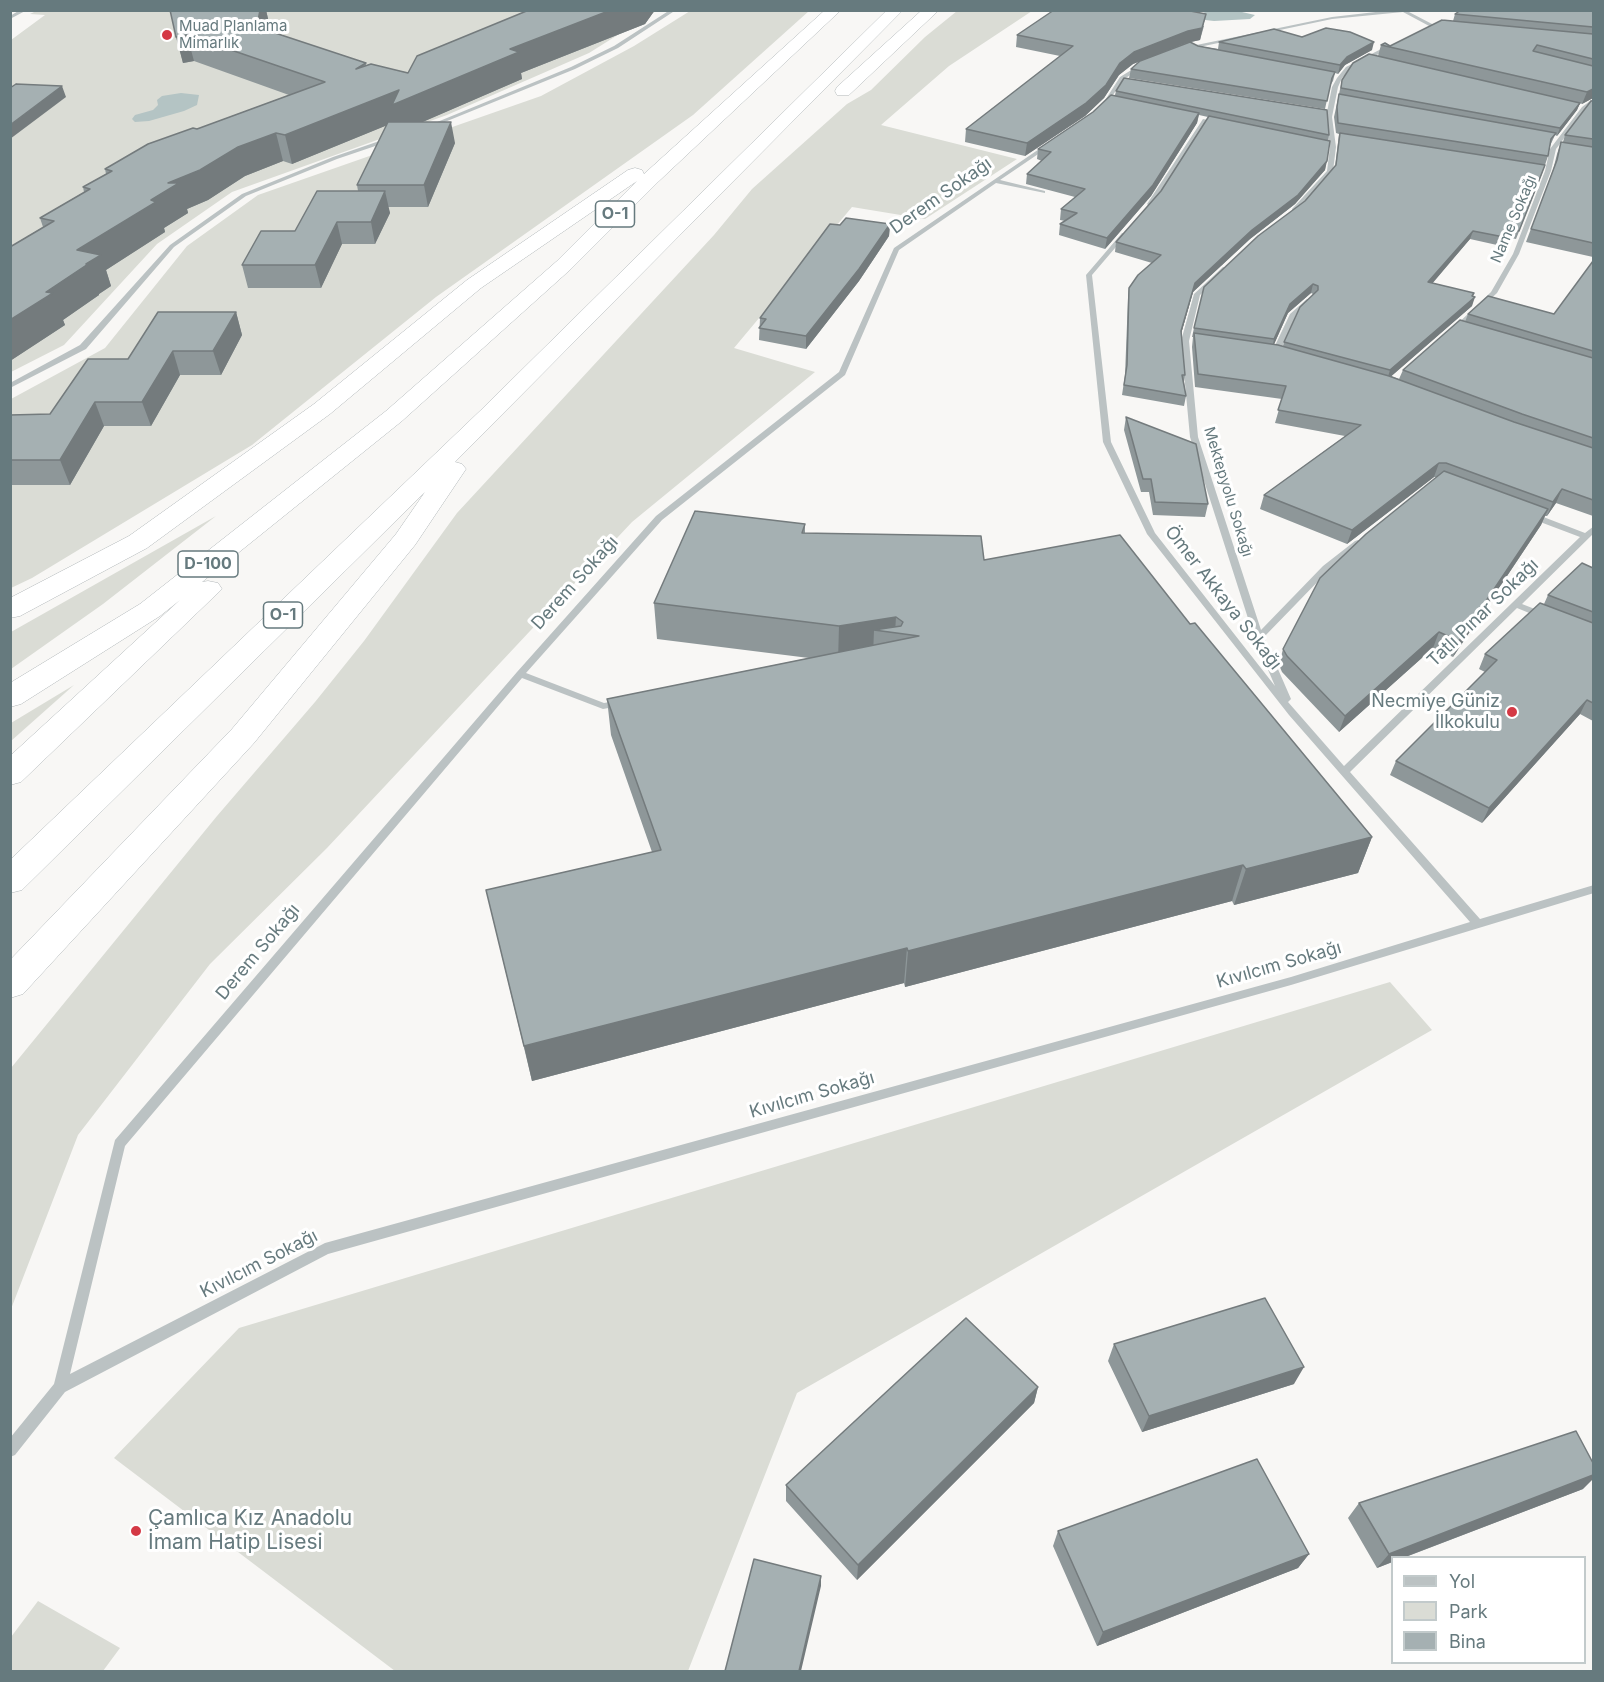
<!DOCTYPE html>
<meta charset="utf-8">
<style>
body{margin:0}
#map{position:relative;width:1604px;height:1682px;overflow:hidden;background:#f8f7f5;font-family:Inter,sans-serif}
canvas{display:block}
.frame{position:absolute;inset:0;border:12px solid #667a7e;pointer-events:none}
.legend{position:absolute;left:1391px;top:1556px;width:195px;height:108px;box-sizing:border-box;background:#fff;border:2px solid #c2cacb;margin:0;padding:8px 10px;list-style:none;font-size:18px;color:#667a7e}
.legend li{display:flex;align-items:center;gap:12px;height:30px}
.legend b{width:30px;border:2px solid #c2cacb}
</style>
<div id="map">
<canvas width="1604" height="1682"></canvas>
<div class="frame"></div>
<ul class="legend">
<li><b style="height:8px;background:#bbc2c3"></b>Yol</li>
<li><b style="height:16px;background:#dadcd5"></b>Park</li>
<li><b style="height:16px;background:#a5b0b2"></b>Bina</li>
</ul>
</div>
<script>
const ctx = document.querySelector('canvas').getContext('2d');
ctx.lineJoin = 'round';
function fill(path, color) { ctx.fillStyle = color; ctx.fill(path, 'evenodd'); }
const poly = rows => new Path2D(rows.map(r => 'M' + r).join(''));
function strokePath(path, color, width, dash) { ctx.strokeStyle = color; ctx.lineWidth = width; ctx.lineCap = dash ? 'butt' : 'round'; ctx.setLineDash(dash || []); ctx.stroke(path); }
function drawText(font, color, halo, rows, align = 'center') {
  ctx.font = font + ' Inter,sans-serif'; ctx.lineWidth = 6; ctx.setLineDash([]); ctx.textBaseline = 'middle'; ctx.strokeStyle = halo; ctx.fillStyle = color; for (const [text, x, y, turn = 0] of rows) {
    ctx.save(); ctx.translate(x, y); ctx.rotate((+turn || 0) * Math.PI / 180); ctx.textAlign = isNaN(turn) ? turn : align; if (halo) ctx.strokeText(text, 0, 0); ctx.fillText(text, 0, 0); ctx.restore();
  }
}
fill(poly([
 [36,11,656,11,589,53,447,115,232,192,157,244,64,345,11,372,11,40,45,15,30,14],
 [690,11,809,11,693,115,436,297,252,445,32,578,11,588,11,399,105,348,187,246,258,195,541,96,634,46],
 [957,11,1032,11,949,66,881,125,1017,159,925,219,852,207,734,348,815,372,632,522,327,848,210,964,78,1135,11,1309,11,1068,217,816,315,702,364,641,457,513,714,235,752,189,847,104,871,90,925,37],
 [216,516,103,604,11,669,11,632],
 [74,685,11,741,11,723],
 [1390,982,1432,1030,797,1393,688,1671,395,1671,114,1458,239,1328],
 [38,1601,120,1648,103,1671,11,1671,11,1637]
]), '#dadcd5');
fill(poly([
 [1205,12,1242,12,1255,15,1250,19,1214,21,1205,20,1199,15],
 [181,93,199,95,197,105,184,111,149,121,135,122,132,119,135,115,153,110,158,105,157,100,162,96]
]), '#b4c4c4');
const highway = poly([
 [825,10,841,10,658,182,571,269,402,421,202,582,208,581,218,583,222,589,21,782,10,785,10,756,180,600,160,616,21,704,10,707,10,683,140,604,386,411,557,261,637,181,481,288,330,414,147,548,20,616,10,618,10,598,129,536,314,404,467,280,628,170,635,168,642,170,644,174,825,10],
 [887,10,903,10,455,462,462,464,466,469,415,545,254,743,23,994,10,998,10,960,232,729,396,534,425,492,22,890,10,893,10,860,481,410,887,10],
 [922,10,939,10,849,95,837,95,835,91,837,87,922,10]
]);
strokePath(highway, '#b1b7b9', 1);
fill(poly([
 [20,10,27,10,10,19,10,16,20,10],
 [670,10,676,10,618,48,575,69,430,128,425,127,571,67,614,46,670,10],
 [1393,10,1415,10,1409,12,1434,25,1447,27,1445,28,1431,27,1403,12,1332,19,1185,50,1182,48,1332,17,1393,10],
 [1389,45,1394,46,1350,69,1342,78,1338,87,1332,117,1336,147,1333,171,1296,211,1292,211,1292,209,1327,171,1330,147,1326,117,1332,87,1337,78,1346,67,1389,45],
 [1141,64,1146,65,1124,79,1106,105,1102,105,1120,77,1141,64],
 [1594,98,1594,103,1586,109,1556,149,1551,171,1519,254,1497,293,1455,332,1451,332,1451,330,1491,292,1513,254,1545,171,1550,149,1582,107,1594,98],
 [1203,119,1208,120,1152,205,1148,205,1147,204,1203,119],
 [391,137,394,139,393,140,337,159,246,196,174,247,86,349,10,388,10,383,80,345,170,245,242,194,333,157,391,137],
 [1048,143,1050,144,1050,146,1000,180,1045,191,1045,193,996,183,899,250,845,375,662,520,526,673,604,703,622,700,627,703,625,705,603,709,522,678,125,1146,70,1374,325,1243,1291,977,1470,922,1289,715,1147,534,1103,442,1086,275,1122,233,1127,234,1092,275,1111,442,1155,533,1275,686,1254,637,1190,437,1181,341,1194,294,1223,267,1228,268,1200,295,1189,341,1198,437,1261,630,1323,566,1355,541,1358,540,1362,543,1329,570,1264,637,1291,699,1288,702,1344,766,1580,537,1527,517,1527,513,1533,513,1585,533,1594,526,1594,533,1522,604,1545,613,1545,617,1539,617,1517,608,1350,772,1480,919,1594,885,1594,893,1291,985,328,1254,65,1392,15,1455,10,1457,10,1438,54,1384,115,1140,517,672,656,516,839,372,894,248,1048,143],
 [1307,299,1312,300,1296,315,1279,354,1272,356,1271,354,1290,314,1307,299]
]), '#bbc2c3');
fill(highway, '#fff');
fill(poly([
 [170,10,266,10,269,23,268,31,366,63,366,66,408,73,529,10,655,10,645,24,521,73,522,79,422,122,455,143,428,207,388,207,390,213,375,244,342,244,321,288,248,288,242,265,358,191,357,185,387,125,292,164,283,161,245,176,208,200,187,209,188,213,164,228,165,232,106,270,111,286,99,294,99,295,63,320,65,325,10,361,10,247,43,227,40,218,84,192,83,187,106,174,105,169,197,129,289,95,194,61,183,63],
 [1593,10,1593,98,1582,104,1580,103,1577,110,1557,136,1555,135,1550,146,1548,156,1542,174,1516,239,1511,238,1506,247,1470,239,1432,283,1473,296,1472,306,1391,376,1399,379,1403,370,1465,322,1468,314,1554,314,1593,261,1593,516,1556,503,1547,516,1545,516,1541,525,1453,657,1433,648,1339,732,1282,672,1279,665,1283,649,1437,477,1434,477,1347,544,1260,509,1264,495,1345,436,1275,423,1282,399,1195,387,1192,347,1193,337,1192,337,1194,328,1335,167,1339,134,1336,133,1334,117,1342,80,1378,56,1381,45,1390,46,1453,21,1455,14],
 [1311,293,1313,294,1284,342,1283,346,1274,344,1288,313],
 [1204,26,1200,40,1191,42,1198,46,1218,49,1219,42,1302,37,1372,50,1345,65,1338,74,1335,73,1333,81,1330,86,1325,109,1129,78,1131,69,1186,43,1133,64,1119,75,1104,98,1085,116,1025,156,965,142,966,129,1060,56,1016,47,1017,35],
 [1116,91,1329,135,1325,170,1295,204,1250,239,1193,292,1181,334,1185,375,1184,382,1186,396,1184,406,1122,395,1125,375,1128,298,1129,288,1152,263,1115,252,1116,242,1161,191,1208,117,1199,115,1197,123,1151,196,1105,249,1059,235,1060,224,1065,221,1060,220,1061,209,1075,197,1026,184,1027,174,1042,161,1037,159,1038,149,1093,112,1115,95],
 [1593,101,1593,257,1526,242,1553,170,1557,154,1561,142,1563,142,1565,135],
 [890,224,889,236,859,281,806,349,759,340,760,318,840,225],
 [236,312,242,335,221,375,180,375,151,426,104,426,70,485,10,485,10,415,50,414,128,359],
 [1126,417,1208,504,1205,517,1153,515,1149,492,1141,492,1124,430],
 [805,524,805,534,984,560,1190,624,1372,837,1358,873,1234,905,1232,901,905,987,904,983,532,1081,486,890,652,852,611,735,607,699,809,658,657,639,654,603],
 [1593,568,1593,721,1580,714,1482,823,1390,775,1396,761,1485,672,1479,669,1485,654,1544,604,1548,595],
 [1114,1344,1294,1384,1142,1432,1108,1361],
 [1038,1387,1034,1403,857,1580,786,1501,786,1485],
 [1583,1489,1377,1568,1348,1518,1359,1503],
 [1058,1531,1309,1554,1298,1568,1097,1646,1053,1546]
]), '#8e9799');
fill(poly([
 [260,10,266,10,269,23,264,54,257,27],
 [611,10,655,10,645,24,521,73,522,79,402,131,397,133,395,122,292,164,285,135,399,90,510,49],
 [1206,14,1200,40,1186,43,1133,64,1119,75,1104,98,1085,116,1025,156,1027,143,1120,63,1134,52],
 [187,35,194,61,183,63,176,37],
 [1374,42,1372,50,1345,65,1338,74,1340,65,1347,57],
 [62,86,66,97,10,139,10,125],
 [1593,89,1593,98,1582,104,1587,92],
 [1580,103,1577,110,1557,136,1560,128],
 [1199,113,1197,123,1151,196,1105,249,1107,238],
 [451,122,455,143,428,207,424,185],
 [276,133,283,161,245,176,208,200,187,209,188,213,164,228,165,232,106,270,111,286,99,294,99,295,63,320,65,325,10,361,10,320,46,292,77,250,151,200,168,183,238,147],
 [1327,161,1325,170,1295,204,1250,239,1193,292,1179,341,1181,331,1195,283],
 [385,191,390,213,375,244,371,222],
 [337,222,342,244,321,288,315,265],
 [890,224,889,236,859,281,806,349,806,336],
 [1514,229,1511,238,1506,247,1509,238],
 [1473,231,1470,239,1426,291,1428,282],
 [1313,284,1311,293,1288,313,1272,349,1274,339,1290,304],
 [1474,293,1472,299,1475,297,1472,306,1387,380,1390,370],
 [236,312,242,335,221,375,213,351],
 [173,351,180,375,151,426,142,402],
 [95,402,104,426,70,485,60,460],
 [1439,463,1434,477,1347,544,1352,530],
 [1562,489,1556,503,1547,516,1553,502],
 [1548,509,1541,525,1453,657,1459,641],
 [896,617,895,633,874,630,873,656,838,662,839,626],
 [1439,632,1433,648,1339,732,1345,716],
 [1587,700,1580,714,1482,823,1489,808],
 [1372,837,1358,873,1234,905,1246,869],
 [1243,865,1232,901,905,987,908,951],
 [907,948,904,983,532,1081,524,1046],
 [1304,1367,1294,1384,1142,1432,1149,1416],
 [1038,1387,1034,1403,857,1580,858,1565],
 [1593,1475,1593,1479,1583,1489,1405,1557,1392,1557,1392,1562,1377,1568,1389,1554],
 [1309,1554,1298,1568,1097,1646,1103,1632],
 [821,1576,821,1586,801,1671,799,1671]
]), '#747b7d');
const building = poly([
 [170,10,260,10,257,27,366,63,356,69,371,64,408,73,417,56,529,10,611,10,510,49,519,52,397,103,392,105,399,90,285,135,276,133,238,147,200,170,168,183,179,183,151,200,156,202,77,250,101,255,86,264,88,264,46,292,53,293,10,320,10,247,54,221,40,218,90,189,83,187,112,171,105,169,148,144,193,128,197,129,325,82,187,35,176,37,170,10],
 [1054,10,1185,10,1206,14,1202,28,1188,31,1134,52,1120,63,1106,85,1086,103,1027,143,966,129,1073,46,1017,35,1054,10],
 [1461,10,1593,10,1593,27,1455,14,1461,10],
 [1442,20,1593,34,1593,59,1537,45,1533,51,1593,66,1593,89,1587,92,1381,45,1385,43,1390,46,1442,20],
 [1326,28,1350,32,1374,42,1347,57,1340,65,1219,42,1274,29,1302,37,1326,28],
 [1190,42,1198,46,1335,72,1332,78,1327,101,1131,69,1140,61,1190,42],
 [1369,54,1580,103,1560,128,1341,88,1342,80,1353,63,1369,54],
 [1124,78,1327,110,1329,135,1116,91,1124,78],
 [16,84,62,86,10,125,10,88,16,84],
 [1339,94,1556,133,1551,139,1548,156,1338,123,1337,107,1339,94],
 [1111,95,1199,113,1153,185,1107,238,1060,224,1077,213,1061,209,1085,189,1027,174,1051,152,1038,149,1093,112,1111,95],
 [1591,101,1593,101,1593,139,1565,135,1591,101],
 [1209,116,1330,141,1327,161,1298,195,1252,230,1195,283,1181,331,1185,375,1182,375,1186,396,1124,385,1127,365,1129,288,1138,275,1161,255,1116,242,1161,191,1209,116],
 [388,122,451,122,424,185,357,185,388,122],
 [1340,133,1545,165,1519,231,1514,229,1509,238,1473,231,1428,282,1474,293,1472,296,1475,297,1390,370,1284,342,1300,307,1318,290,1318,286,1313,284,1290,304,1274,339,1194,328,1204,287,1258,236,1305,201,1336,165,1340,133],
 [1561,142,1593,147,1593,243,1531,229,1557,160,1561,142],
 [317,191,385,191,371,222,337,222,315,265,242,265,261,231,295,231,317,191],
 [846,218,890,224,859,269,806,336,759,328,766,319,760,318,830,224,840,225,846,218],
 [1593,261,1593,351,1468,314,1488,296,1554,314,1593,261],
 [158,312,236,312,213,351,173,351,142,402,95,402,60,460,10,460,10,415,50,414,88,359,128,359,158,312],
 [1460,320,1593,358,1593,438,1522,414,1403,370,1460,320],
 [1194,333,1278,345,1389,376,1514,422,1593,448,1593,500,1562,489,1553,502,1446,463,1439,463,1352,530,1264,495,1361,425,1278,410,1286,386,1198,374,1194,333],
 [1126,417,1196,444,1208,504,1155,502,1151,479,1143,479,1126,417],
 [1444,471,1548,509,1459,641,1439,632,1345,716,1287,656,1283,649,1320,578,1366,534,1444,471],
 [695,511,805,524,802,533,981,536,984,560,1120,535,1190,624,1195,623,1372,837,1246,869,1243,865,908,951,907,948,524,1046,486,890,661,850,607,699,919,636,874,630,901,626,903,622,896,617,839,626,654,603,695,511],
 [1582,563,1593,568,1593,612,1548,595,1582,563],
 [1540,603,1593,623,1593,703,1587,700,1489,808,1396,761,1497,660,1485,654,1540,603],
 [1265,1298,1304,1367,1149,1416,1114,1344,1265,1298],
 [966,1318,1038,1387,858,1565,786,1485,966,1318],
 [1576,1431,1593,1463,1593,1475,1389,1554,1359,1503,1576,1431],
 [1257,1459,1309,1554,1103,1632,1058,1531,1257,1459],
 [754,1559,821,1576,799,1671,725,1671,754,1559]
]);
fill(building, '#a5b0b2');
strokePath(building, '#747b7d', 1.5);
for (const [x, y, r, color] of [
 [167,35,6,"#d43945"],
 [1512,712,6,"#d43945"],
 [136,1531,6,"#d43945"]
]) { const dot = new Path2D(); dot.arc(x, y, r, 0, 2 * Math.PI); ctx.fillStyle = color; ctx.fill(dot); strokePath(dot, '#fff', 2); }
drawText('15px', '#667a7e', '#fff', [
 ["Muad Planlama",179,26],
 ["Mimarlık",179,43]
], 'left');
drawText('15px', '#667a7e', '#fff', [
 ["Name Sokağı",1514,219,-67],
 ["Mektepyolu Sokağı",1228,492,73]
]);
for (const [x, y, w] of [
 [615,214,39],
 [208,564,60],
 [283,615,39]
]) { const box = new Path2D(); box.roundRect(x - w / 2, y - 13, w, 26, 4.5); ctx.fillStyle = '#fff'; ctx.fill(box); strokePath(box, '#667a7e', 1.5); }
drawText('bold 16px', '#667a7e', null, [
 ["O-1",615,214],
 ["D-100",208,564],
 ["O-1",283,615]
]);
drawText('18px', '#667a7e', '#fff', [
 ["Derem Sokağı",941,196,-35],
 ["Derem Sokağı",575,583,-48],
 ["Ömer Akkaya Sokağı",1223,598,52],
 ["Tatlı Pınar Sokağı",1483,613,-44],
 ["Derem Sokağı",258,952,-50],
 ["Kıvılcım Sokağı",1279,965,-16],
 ["Kıvılcım Sokağı",812,1095,-16],
 ["Kıvılcım Sokağı",259,1264,-27]
]);
drawText('18px', '#667a7e', '#fff', [
 ["Necmiye Güniz",1500,702],
 ["İlkokulu",1500,723]
], 'right');
drawText('21px', '#667a7e', '#fff', [
 ["Çamlıca Kız Anadolu",148,1519],
 ["İmam Hatip Lisesi",148,1543]
], 'left');
</script>
